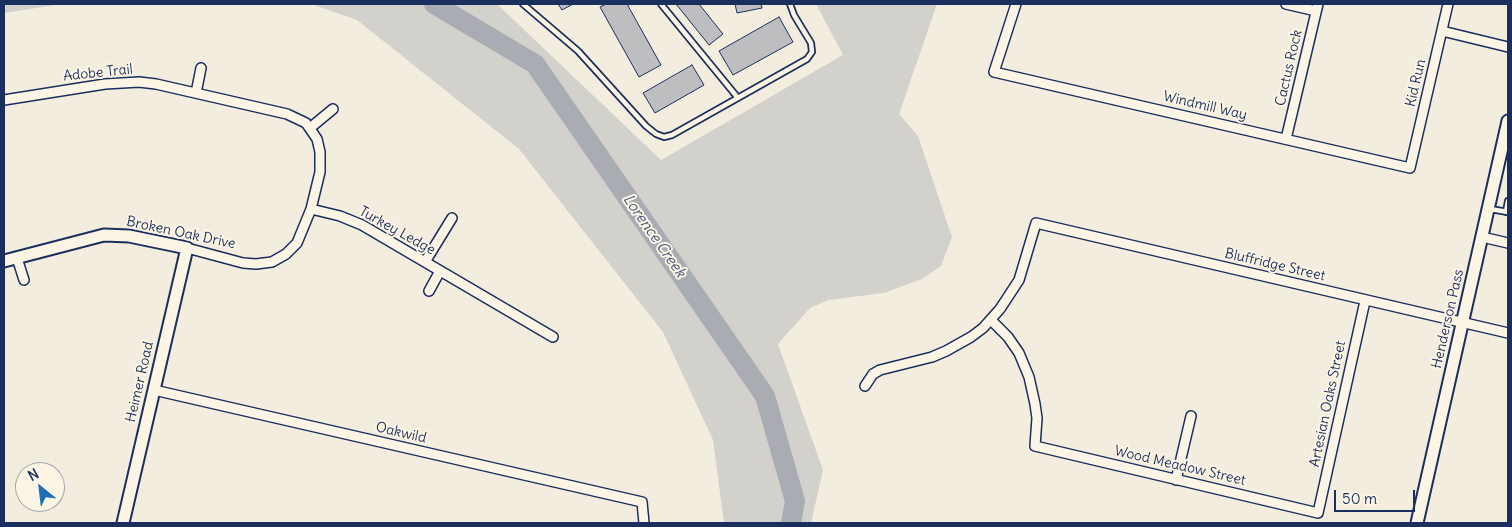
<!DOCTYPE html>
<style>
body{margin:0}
#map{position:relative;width:1512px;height:527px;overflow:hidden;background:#f3ede0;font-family:Delius,sans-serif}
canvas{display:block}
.frame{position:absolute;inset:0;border:5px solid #1b2f5e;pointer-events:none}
.north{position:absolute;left:15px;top:462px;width:50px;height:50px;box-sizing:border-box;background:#fcf5e5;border:1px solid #a2a6af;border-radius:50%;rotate:331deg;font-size:14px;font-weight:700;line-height:20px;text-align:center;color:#1b2f5e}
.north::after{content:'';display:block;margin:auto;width:18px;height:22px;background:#1f6fb2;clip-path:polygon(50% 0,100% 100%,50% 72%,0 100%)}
.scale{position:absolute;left:1334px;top:490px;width:81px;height:22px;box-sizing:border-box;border:2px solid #1b2f5e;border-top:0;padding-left:6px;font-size:15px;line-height:18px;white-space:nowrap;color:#1b2f5e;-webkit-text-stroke:4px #fcf5e5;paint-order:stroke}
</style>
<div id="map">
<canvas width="1512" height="527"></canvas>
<div class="frame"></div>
<div class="north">N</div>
<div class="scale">50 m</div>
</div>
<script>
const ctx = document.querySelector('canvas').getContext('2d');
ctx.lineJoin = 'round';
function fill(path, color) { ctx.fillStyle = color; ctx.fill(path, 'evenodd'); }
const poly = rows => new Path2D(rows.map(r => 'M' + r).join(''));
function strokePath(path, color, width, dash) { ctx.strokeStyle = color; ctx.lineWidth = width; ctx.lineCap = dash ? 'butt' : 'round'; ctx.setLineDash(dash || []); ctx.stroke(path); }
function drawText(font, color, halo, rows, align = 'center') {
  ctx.font = font + ' Delius,sans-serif'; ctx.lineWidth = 4; ctx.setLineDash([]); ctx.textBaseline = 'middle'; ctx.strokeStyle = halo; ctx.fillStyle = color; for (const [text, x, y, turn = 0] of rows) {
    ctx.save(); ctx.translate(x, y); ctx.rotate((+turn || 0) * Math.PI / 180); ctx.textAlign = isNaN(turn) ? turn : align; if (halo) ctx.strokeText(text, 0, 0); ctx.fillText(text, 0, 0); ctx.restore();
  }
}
fill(poly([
 [4,4,62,4,4,13],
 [311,4,497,4,661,160,843,55,816,4,937,4,899,114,918,136,952,237,941,266,922,279,884,293,828,300,810,308,778,344,823,470,811,523,724,523,713,440,663,332,519,149,357,20]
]), '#d3d1cc');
strokePath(poly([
 [434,4,535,64,765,396,795,501,791,523]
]), '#a9acb3', 20);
const building = poly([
 [558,4,573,4,562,10,558,4],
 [606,4,627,4,661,65,639,77,600,7,606,4],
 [676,4,699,4,723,34,709,45,676,4],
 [735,4,761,4,762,8,737,13,735,4],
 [779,17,793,42,733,75,719,51,779,17],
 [692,65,704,85,655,113,643,93,692,65]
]);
fill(building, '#bebec0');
strokePath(building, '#1b2f5e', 1);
const service = poly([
 [523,4,578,51,646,126,656,134,664,137,672,135,807,59,812,52,811,43,794,15,790,4],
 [661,4,738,98],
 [1490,209,1508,212],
 [1506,212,1508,201]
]);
const minor = poly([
 [1016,4,994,72,1410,168,1448,4],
 [1286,4,1316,11],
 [1442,31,1508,47],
 [196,93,201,68],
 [4,100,105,84,139,82,156,84,287,114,306,123,317,139,320,152,320,172,311,209,297,243,286,254,272,262,256,264,243,263,187,248],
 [310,128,333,109],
 [1286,139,1318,4],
 [311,209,340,216,362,225,553,337],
 [1482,237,1508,243],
 [17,258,24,280],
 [425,262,452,218],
 [429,291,440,271],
 [991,320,1008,337,1019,353,1029,377,1035,404,1037,418,1035,446,1318,513,1365,301],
 [865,386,873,374,880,370,932,357,946,351,971,337,983,328,1000,309,1019,280,1036,223,1508,333],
 [154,390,642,502,644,523],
 [1176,480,1191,416]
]);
const tertiary = poly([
 [4,261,104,235,129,236,187,248,123,523],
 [1417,523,1508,121]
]);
strokePath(service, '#1b2f5e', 8);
strokePath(minor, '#1b2f5e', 12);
strokePath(tertiary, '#1b2f5e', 15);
strokePath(service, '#fcf5e5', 4.5);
strokePath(minor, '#fcf5e5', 9);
strokePath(tertiary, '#fcf5e5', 11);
drawText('14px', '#1b2f5e', '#fcf5e5', [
 ["Cactus Rock",1289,68,-77],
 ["Adobe Trail",98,73,-6],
 ["Kid Run",1416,83,-77],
 ["Windmill Way",1205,106,13],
 ["Turkey Ledge",397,231,29],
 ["Broken Oak Drive",181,233,12],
 ["Bluffridge Street",1275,265,13],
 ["Henderson Pass",1448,319,-77],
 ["Heimer Road",140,382,-77],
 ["Artesian Oaks Street",1328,404,-78],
 ["Oakwild",401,433,13],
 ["Wood Meadow Street",1180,466,13]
]);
drawText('italic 15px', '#465478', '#fcf5e5', [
 ["Lorence Creek",654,236,55]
]);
</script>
